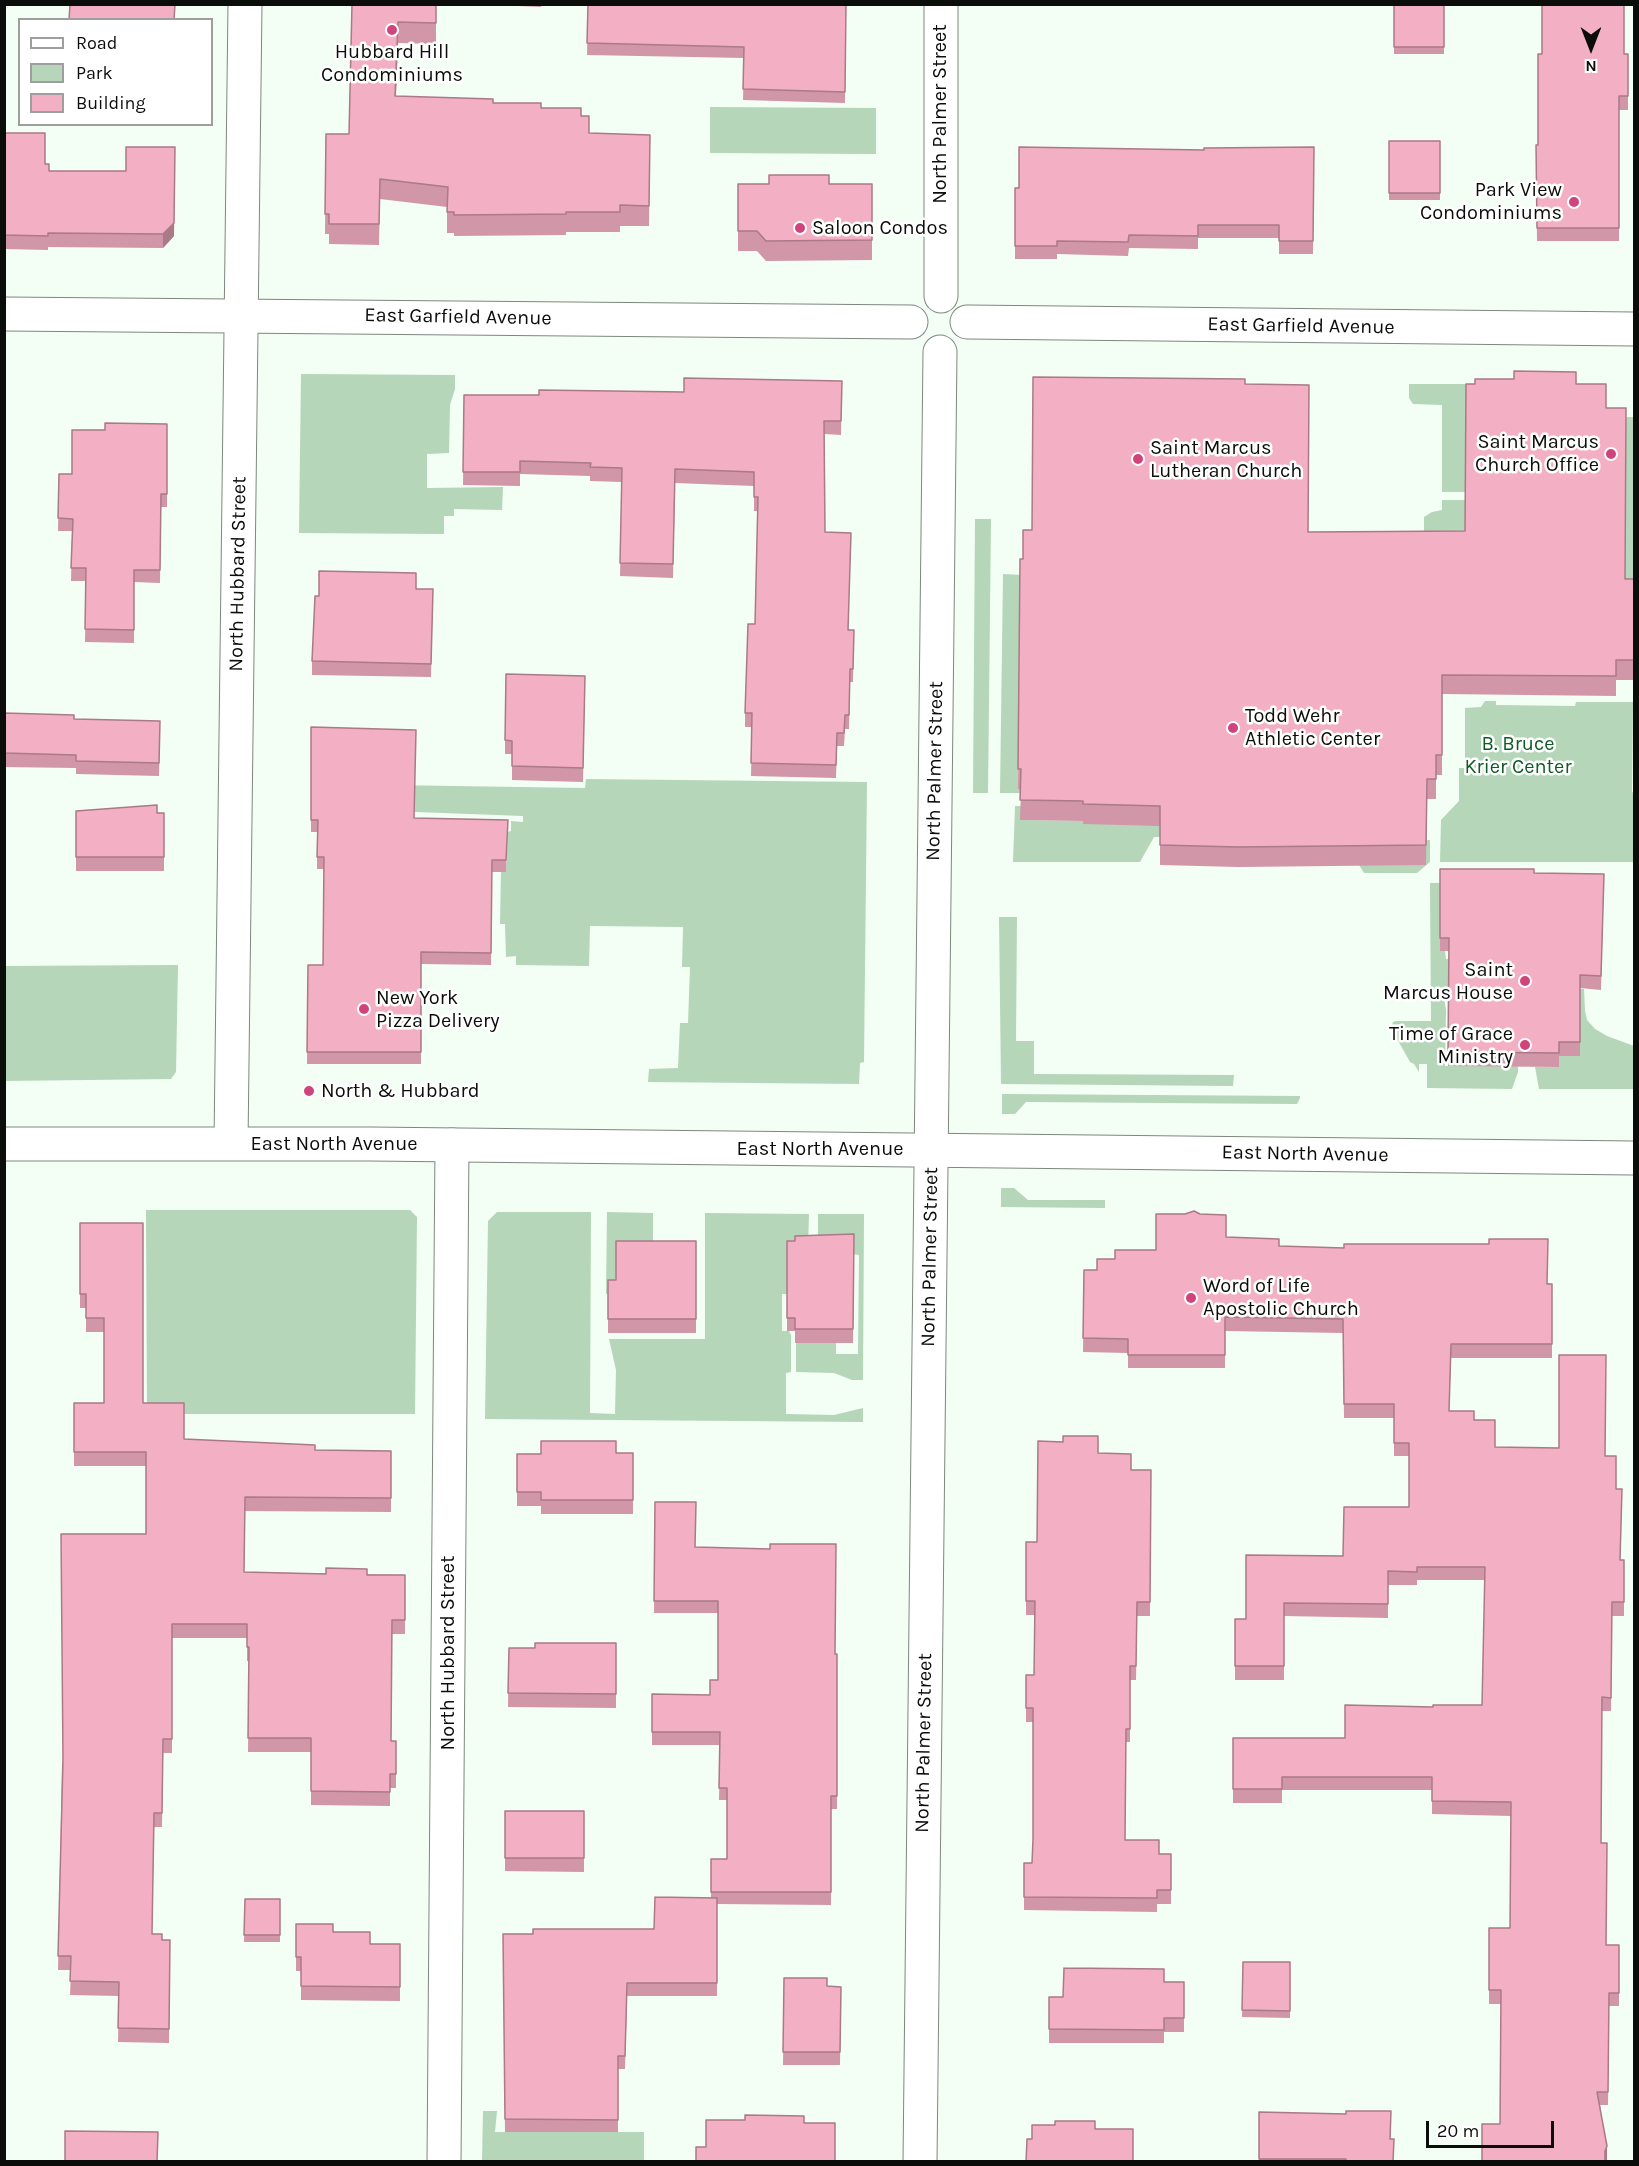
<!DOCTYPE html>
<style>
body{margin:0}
#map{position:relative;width:1639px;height:2166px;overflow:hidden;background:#f3fef4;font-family:Karla,sans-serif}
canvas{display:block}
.frame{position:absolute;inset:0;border:6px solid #0a0d0a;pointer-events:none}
.legend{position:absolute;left:18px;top:18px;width:195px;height:108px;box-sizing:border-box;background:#fff;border:2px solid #9d9e9d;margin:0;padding:8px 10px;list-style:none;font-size:18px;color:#0a0d0a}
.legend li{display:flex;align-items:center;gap:12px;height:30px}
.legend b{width:30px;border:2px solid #9d9e9d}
.north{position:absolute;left:1561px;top:18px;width:60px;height:60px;-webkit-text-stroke:4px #fff;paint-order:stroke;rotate:180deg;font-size:16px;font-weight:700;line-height:24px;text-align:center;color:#0a0d0a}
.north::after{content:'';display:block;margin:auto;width:21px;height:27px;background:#0a0d0a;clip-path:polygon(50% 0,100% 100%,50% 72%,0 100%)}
.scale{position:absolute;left:1426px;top:2121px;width:128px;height:27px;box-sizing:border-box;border:3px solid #0a0d0a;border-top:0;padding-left:8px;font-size:18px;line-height:21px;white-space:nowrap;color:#0a0d0a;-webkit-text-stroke:4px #fff;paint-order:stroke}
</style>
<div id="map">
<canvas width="1639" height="2166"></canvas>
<div class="frame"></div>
<ul class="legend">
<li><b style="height:8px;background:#fff"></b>Road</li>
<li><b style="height:16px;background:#b5d6b8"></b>Park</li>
<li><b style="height:16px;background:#f3afc3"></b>Building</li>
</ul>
<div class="north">N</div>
<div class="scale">20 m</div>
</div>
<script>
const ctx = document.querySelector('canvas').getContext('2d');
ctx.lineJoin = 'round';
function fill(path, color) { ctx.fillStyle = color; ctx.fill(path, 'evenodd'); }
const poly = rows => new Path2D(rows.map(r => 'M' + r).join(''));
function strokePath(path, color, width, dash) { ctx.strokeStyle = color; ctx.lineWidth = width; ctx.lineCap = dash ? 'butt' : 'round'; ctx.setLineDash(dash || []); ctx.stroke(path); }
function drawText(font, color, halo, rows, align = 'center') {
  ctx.font = font + ' Karla,sans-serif'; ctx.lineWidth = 5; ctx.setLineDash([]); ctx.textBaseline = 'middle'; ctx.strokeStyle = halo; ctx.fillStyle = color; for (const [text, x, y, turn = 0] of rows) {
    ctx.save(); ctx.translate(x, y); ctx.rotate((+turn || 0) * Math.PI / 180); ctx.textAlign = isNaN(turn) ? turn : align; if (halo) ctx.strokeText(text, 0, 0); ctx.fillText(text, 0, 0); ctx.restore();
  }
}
fill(poly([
 [710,107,876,108,876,154,710,153],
 [301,374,455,375,455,389,450,405,449,453,427,454,427,488,503,487,502,510,454,509,454,516,444,516,444,534,299,533],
 [1409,384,1466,384,1465,492,1442,492,1442,405,1413,404,1409,398],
 [1619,417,1634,417,1634,598,1616,598,1625,575,1626,428],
 [1442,500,1465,500,1465,554,1424,551,1424,517,1432,512,1442,510],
 [975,519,991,519,988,793,973,793],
 [1003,574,1023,575,1020,580,1018,735,1018,789,1021,789,1021,793,1000,793],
 [1485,701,1496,701,1496,705,1575,706,1576,702,1633,702,1632,792,1634,793,1634,862,1440,862,1441,820,1459,801,1459,768,1465,768,1465,708,1481,707],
 [586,779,867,782,864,1062,860,1063,859,1084,648,1082,649,1069,678,1068,680,1023,688,1023,690,967,682,967,683,927,590,926,589,966,516,965,516,956,506,957,505,924,500,924,501,872,506,871,508,832,511,831,511,821,523,822,523,816,390,811,389,785,585,788],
 [1015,806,1021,806,1021,820,1083,821,1083,824,1160,822,1160,837,1154,837,1140,862,1013,862],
 [1426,840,1430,840,1430,862,1417,873,1364,873,1359,865],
 [1430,883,1440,883,1440,951,1445,951,1446,959,1449,959,1449,998,1444,998,1446,1010,1445,1066,1518,1066,1518,1072,1512,1089,1427,1088,1427,1064,1419,1064,1419,1072,1414,1064,1410,1062,1391,1028,1393,1022,1396,1021,1431,1021],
 [999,917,1017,917,1016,1041,1034,1041,1034,1074,1234,1075,1233,1086,1001,1084],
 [178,965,176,1072,171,1079,5,1081,5,966],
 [1577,989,1584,989,1585,1011,1587,1020,1595,1029,1607,1036,1634,1046,1634,1089,1539,1089,1535,1067,1558,1067,1559,1056,1579,1056],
 [1002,1094,1300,1096,1300,1098,1297,1104,1026,1102,1015,1114,1002,1114],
 [1001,1188,1014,1188,1028,1200,1105,1200,1105,1208,1001,1207],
 [146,1210,410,1210,417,1217,415,1414,147,1414],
 [497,1212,591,1212,590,1413,615,1414,616,1370,609,1339,705,1339,705,1213,809,1214,808,1249,787,1255,787,1294,782,1294,782,1331,789,1331,791,1335,791,1372,786,1373,786,1414,834,1415,863,1408,863,1422,485,1419,488,1221],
 [607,1212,653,1213,653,1244,616,1294,606,1294],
 [818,1214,864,1214,863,1380,852,1380,834,1373,796,1372,796,1343,836,1343,836,1354,858,1354,859,1255,818,1249],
 [483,2111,497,2111,495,2132,644,2132,644,2161,482,2161]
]), '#b5d6b8');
const minor = poly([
 [941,296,941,4],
 [4,314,911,322],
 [967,322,1634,329],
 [231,1143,245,4],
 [444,2162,452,1145],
 [920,2162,940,352]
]);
const secondary = poly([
 [4,1144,370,1144,1634,1158]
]);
strokePath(minor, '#7e877e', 35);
strokePath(secondary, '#7e877e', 35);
strokePath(minor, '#fff', 33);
strokePath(secondary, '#fff', 33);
fill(poly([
 [352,4,436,4,436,44,398,43,396,96,493,103,541,108,581,116,589,133,650,135,649,226,620,226,620,232,566,232,566,235,454,236,454,233,447,233,447,207,380,199,379,245,329,244,329,234,325,234,326,134,349,134],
 [473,4,541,4,541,7],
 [588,4,846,4,845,103,743,100,744,58,587,55],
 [1394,4,1444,4,1444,54,1394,54],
 [1624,54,1628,54,1628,110,1619,110,1619,241,1537,241,1536,145,1538,145],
 [4,133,45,164,49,171,174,236,163,248,48,247,48,250,4,249],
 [1389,141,1440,141,1440,200,1389,200],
 [1314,147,1313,254,1279,254,1279,238,1198,238,1198,249,1129,248,1128,256,1057,254,1057,259,1015,259,1015,188,1204,150],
 [738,184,872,184,872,260,766,261,757,251,738,251],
 [842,381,841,435,824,434,825,532,849,630,854,630,853,682,850,682,849,729,845,729,844,746,837,746,836,778,751,776,752,727,745,727,745,713,755,624,758,511,754,511,754,486,675,483,673,578,620,576,622,482,590,481,590,476,520,474,520,486,463,485,464,395,539,395,684,392],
 [1245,384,1308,532,1465,531,1576,384,1606,408,1625,579,1635,627,1634,680,1616,680,1616,696,1442,694,1442,775,1436,775,1436,799,1427,799,1426,865,1238,867,1160,865,1160,826,1083,824,1083,821,1020,820,1021,789,1018,789,1020,559,1023,559,1032,530],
 [167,424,167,507,161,507,160,583,134,582,134,643,85,642,86,581,71,581,72,531,58,531,59,474,72,474,105,430],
 [416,589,433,589,431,677,312,675,312,661,319,596],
 [585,676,583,782,512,780,512,754,505,754,505,740],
 [4,713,74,719,160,735,159,776,76,774,76,768,4,767],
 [311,727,414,818,508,820,506,872,492,872,491,965,421,964,421,1064,307,1064,308,965,323,965,324,869,317,869,317,832,311,832],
 [76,811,164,813,164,871,76,871],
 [1440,869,1534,873,1604,874,1601,990,1580,988,1580,1056,1559,1056,1559,1067,1448,1066,1449,951,1440,951],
 [80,1223,143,1403,184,1439,315,1450,391,1451,391,1512,245,1511,244,1572,405,1575,405,1634,392,1634,391,1741,396,1741,396,1788,390,1788,390,1806,311,1805,311,1752,248,1752,249,1661,247,1661,247,1638,172,1638,172,1753,163,1753,162,1827,154,1827,152,1934,162,1940,170,1940,169,2043,118,2042,119,1996,70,1995,71,1970,58,1970,62,1764,146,1534,146,1466,74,1466,74,1403,104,1403,104,1332,86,1332,86,1308,80,1308],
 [854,1234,853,1343,795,1343,795,1331,787,1331,787,1241,795,1241],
 [1226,1237,1279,1246,1552,1284,1552,1358,1451,1358,1449,1411,1474,1420,1495,1447,1605,1456,1616,1489,1620,1560,1624,1560,1624,1616,1612,1616,1611,1711,1602,1711,1601,1843,1606,1945,1619,1945,1619,2006,1609,2006,1608,2105,1600,2105,1607,2160,1500,2124,1501,2004,1489,2004,1489,1928,1510,1928,1511,1816,1432,1814,1432,1790,1282,1790,1282,1803,1233,1803,1233,1738,1345,1738,1433,1707,1482,1705,1485,1580,1417,1580,1417,1585,1388,1585,1388,1618,1284,1616,1284,1680,1235,1680,1235,1619,1246,1619,1343,1556,1409,1507,1409,1456,1394,1456,1394,1418,1344,1418,1343,1333,1225,1331,1225,1368,1128,1368,1128,1353,1083,1352,1084,1270,1097,1270,1115,1259,1156,1250],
 [696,1241,696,1333,608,1333,608,1280,616,1280],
 [633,1453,633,1514,541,1514,541,1506,517,1506,517,1454],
 [1098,1453,1131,1470,1151,1470,1150,1616,1137,1616,1136,1680,1130,1680,1130,1742,1126,1742,1125,1840,1159,1854,1171,1854,1171,1904,1157,1904,1157,1912,1024,1910,1024,1863,1032,1863,1033,1839,1033,1722,1026,1722,1026,1675,1034,1675,1035,1615,1026,1615,1026,1542,1037,1542],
 [655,1502,695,1547,835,1654,837,1654,837,1809,831,1809,831,1905,717,1904,717,1996,627,1996,625,2069,618,2069,618,2132,505,2132,503,1934,533,1934,654,1929,711,1898,711,1859,727,1859,727,1800,719,1800,720,1745,652,1745,652,1694,710,1695,718,1680,718,1613,654,1613],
 [616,1643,616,1708,508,1707,509,1648,535,1648],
 [505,1811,584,1811,584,1872,505,1871],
 [245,1899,280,1899,280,1942,244,1942],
 [296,1924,333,1932,370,1944,400,1944,400,2001,301,2000,301,1971,296,1971],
 [1243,1962,1290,1962,1290,2018,1242,2017],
 [784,1978,827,1986,841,1987,840,2065,783,2065],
 [1164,1982,1184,1982,1184,2032,1164,2032,1164,2043,1049,2043,1049,1997,1063,1997],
 [1259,2112,1390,2139,1394,2162,1259,2162]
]), '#d196a8');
fill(poly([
 [398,22,398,43,395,116,395,96],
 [175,161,174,236,163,248,163,234],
 [1607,2146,1607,2160,1606,2162,1605,2162,1605,2151]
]), '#aa7a88');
const building = poly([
 [70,4,175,4,174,20,69,20,70,4],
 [352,4,436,4,436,23,398,22,395,96,493,99,493,103,541,103,541,108,581,108,581,116,589,116,589,133,650,135,649,206,620,205,620,212,566,212,566,214,454,215,454,212,447,212,448,187,380,179,379,224,329,224,329,214,325,214,326,134,349,134,352,4],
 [588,4,846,4,845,92,743,89,744,47,587,43,588,4],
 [1394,4,1444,4,1444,47,1394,47,1394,4],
 [1542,4,1624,4,1624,54,1628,54,1628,96,1619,96,1619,228,1537,228,1536,145,1538,145,1538,54,1542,54,1542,4],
 [4,133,45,133,45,164,49,164,49,171,126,171,126,147,175,147,174,223,163,234,48,233,48,236,4,235,4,133],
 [1389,141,1440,141,1440,193,1389,193,1389,141],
 [1019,147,1204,150,1204,148,1314,147,1313,241,1279,241,1279,225,1198,225,1198,236,1129,235,1128,242,1057,241,1057,246,1015,246,1015,188,1019,188,1019,147],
 [769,175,829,175,829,184,872,184,872,240,766,241,757,231,738,231,738,184,769,184,769,175],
 [1514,371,1576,372,1576,384,1606,384,1606,408,1626,408,1625,579,1635,579,1634,660,1616,660,1616,676,1442,675,1442,755,1436,755,1436,779,1427,779,1426,845,1238,847,1160,845,1160,806,1083,804,1083,801,1020,800,1021,769,1018,769,1020,559,1023,559,1023,530,1032,530,1033,377,1245,379,1245,384,1309,385,1308,532,1465,531,1466,384,1475,384,1475,379,1514,379,1514,371],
 [684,378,842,381,841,421,824,421,825,532,851,533,848,630,854,630,853,669,850,669,849,715,845,715,844,733,837,733,836,765,751,763,752,713,745,713,748,624,755,624,758,497,754,497,754,472,675,469,673,564,620,563,622,468,590,467,591,463,520,461,520,472,463,472,464,395,539,395,539,390,684,392,684,378],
 [105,423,167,424,167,494,161,494,160,570,134,570,134,630,85,629,86,568,71,568,73,519,58,518,59,474,72,474,72,430,105,430,105,423],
 [319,571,416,573,416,589,433,589,431,664,312,661,315,596,319,596,319,571],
 [506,674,585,676,583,768,512,766,512,741,505,740,506,674],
 [4,713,74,715,74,719,160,721,159,763,76,761,76,755,4,753,4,713],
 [311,727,416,730,414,818,508,820,506,860,492,860,491,953,421,952,421,1052,307,1052,308,965,323,965,324,857,317,857,318,820,311,820,311,727],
 [157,805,157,813,164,813,164,857,76,857,76,811,157,805],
 [1440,869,1534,869,1534,873,1604,874,1601,976,1580,975,1580,1042,1559,1042,1559,1053,1448,1052,1449,938,1440,938,1440,869],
 [1194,1211,1200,1214,1226,1215,1226,1237,1279,1239,1279,1246,1344,1248,1344,1244,1489,1244,1489,1239,1548,1239,1547,1284,1552,1284,1552,1344,1451,1344,1449,1411,1474,1411,1474,1420,1495,1420,1495,1447,1559,1448,1559,1355,1606,1355,1605,1456,1616,1456,1616,1489,1622,1489,1620,1560,1624,1560,1624,1602,1612,1602,1611,1698,1602,1697,1601,1843,1607,1843,1606,1945,1619,1945,1619,1993,1609,1993,1608,2092,1597,2092,1607,2146,1605,2151,1605,2162,1482,2162,1482,2124,1500,2124,1501,1990,1489,1990,1489,1928,1510,1928,1511,1802,1432,1801,1432,1777,1282,1777,1282,1789,1233,1789,1233,1738,1345,1738,1345,1705,1433,1707,1433,1705,1482,1705,1485,1567,1417,1567,1417,1572,1388,1571,1388,1604,1284,1603,1284,1666,1235,1666,1235,1619,1246,1619,1246,1555,1343,1556,1344,1507,1409,1507,1409,1443,1394,1443,1394,1404,1344,1404,1343,1319,1225,1317,1225,1355,1128,1355,1128,1339,1083,1338,1084,1270,1097,1270,1097,1259,1115,1259,1115,1250,1156,1250,1156,1214,1185,1214,1194,1211],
 [80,1223,143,1223,143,1403,184,1403,184,1439,315,1445,315,1450,391,1451,391,1498,245,1497,244,1572,326,1574,326,1568,367,1569,367,1575,405,1575,405,1620,392,1620,391,1741,396,1741,396,1774,390,1774,390,1792,311,1791,311,1738,248,1738,249,1647,247,1647,247,1624,172,1624,172,1739,163,1739,162,1813,154,1813,152,1934,162,1934,162,1940,170,1940,169,2029,118,2028,119,1982,70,1981,71,1956,58,1956,63,1760,61,1534,146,1534,146,1452,74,1452,74,1403,104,1403,104,1318,86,1318,86,1294,80,1294,80,1223],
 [854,1234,853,1329,795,1329,795,1318,787,1318,787,1241,795,1241,795,1236,854,1234],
 [616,1241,696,1241,696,1319,608,1319,608,1280,616,1280,616,1241],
 [1063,1436,1098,1436,1098,1453,1131,1454,1131,1470,1151,1470,1150,1602,1137,1602,1136,1666,1130,1666,1130,1729,1126,1729,1125,1840,1159,1840,1159,1854,1171,1854,1171,1890,1157,1890,1157,1898,1024,1897,1024,1863,1032,1863,1033,1839,1033,1708,1026,1708,1026,1675,1034,1675,1035,1601,1026,1601,1026,1542,1037,1542,1038,1441,1063,1442,1063,1436],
 [541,1441,616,1441,616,1453,633,1453,633,1500,541,1500,541,1492,517,1492,517,1454,541,1454,541,1441],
 [655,1502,696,1502,695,1547,770,1549,770,1544,836,1544,835,1654,837,1654,837,1796,831,1796,831,1892,711,1892,711,1859,727,1859,727,1788,719,1788,720,1732,652,1732,652,1694,710,1695,710,1680,718,1680,718,1601,654,1601,655,1502],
 [535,1643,616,1643,616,1694,508,1693,509,1648,535,1648,535,1643],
 [505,1811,584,1811,584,1858,505,1858,505,1811],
 [655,1897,717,1898,717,1983,627,1983,625,2056,618,2056,618,2120,505,2119,503,1934,533,1934,533,1929,654,1929,655,1897],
 [245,1899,280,1899,280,1935,244,1935,245,1899],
 [296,1924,333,1924,333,1932,370,1932,370,1944,400,1944,400,1987,301,1986,301,1957,296,1957,296,1924],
 [1243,1962,1290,1962,1290,2011,1242,2010,1243,1962],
 [1064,1968,1164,1969,1164,1982,1184,1982,1184,2018,1164,2018,1164,2030,1049,2029,1049,1997,1063,1997,1064,1968],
 [784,1978,827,1978,827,1986,841,1987,840,2052,783,2052,784,1978],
 [1346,2111,1391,2111,1390,2139,1394,2139,1393,2162,1346,2162,1346,2159,1259,2159,1259,2112,1346,2114,1346,2111],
 [745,2115,804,2116,804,2123,835,2123,835,2162,696,2162,696,2147,706,2147,706,2120,745,2120,745,2115],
 [1055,2121,1095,2121,1095,2129,1133,2129,1133,2162,1026,2162,1027,2139,1032,2139,1032,2125,1055,2125,1055,2121],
 [65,2131,158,2132,157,2162,65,2162,65,2131]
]);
fill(building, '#f3afc3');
strokePath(building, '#aa7a88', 1.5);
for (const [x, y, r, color] of [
 [392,30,6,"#cf447b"],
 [1574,202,6,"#cf447b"],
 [800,228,6,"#cf447b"],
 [1611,454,6,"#cf447b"],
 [1138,459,6,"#cf447b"],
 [1233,728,6,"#cf447b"],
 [1525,981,6,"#cf447b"],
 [364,1009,6,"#cf447b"],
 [1525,1045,6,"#cf447b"],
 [309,1091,6,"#cf447b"],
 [1191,1298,6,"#cf447b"]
]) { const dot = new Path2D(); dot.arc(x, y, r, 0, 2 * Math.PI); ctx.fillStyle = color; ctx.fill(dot); strokePath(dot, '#fff', 2); }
drawText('20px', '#0a0d0a', '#fff', [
 ["Hubbard Hill",392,52,"center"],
 ["Condominiums",392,75,"center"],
 ["Park View",1562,190,"right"],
 ["Condominiums",1562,213,"right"],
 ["Saloon Condos",812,228],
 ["Saint Marcus",1599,442,"right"],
 ["Church Office",1599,465,"right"],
 ["Saint Marcus",1150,448],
 ["Lutheran Church",1150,471],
 ["Todd Wehr",1245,716],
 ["Athletic Center",1245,739],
 ["Saint",1513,970,"right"],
 ["Marcus House",1513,993,"right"],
 ["New York",376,998],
 ["Pizza Delivery",376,1021],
 ["Time of Grace",1513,1034,"right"],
 ["Ministry",1513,1057,"right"],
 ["North & Hubbard",321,1091],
 ["Word of Life",1203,1286],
 ["Apostolic Church",1203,1309]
], 'left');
drawText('20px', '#0a0d0a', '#fff', [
 ["North Palmer Street",940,114,-90],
 ["East Garfield Avenue",458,317,1],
 ["East Garfield Avenue",1301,326,1],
 ["North Hubbard Street",238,574,-89],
 ["North Palmer Street",935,771,-89],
 ["East North Avenue",334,1144],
 ["East North Avenue",820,1149],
 ["East North Avenue",1305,1154,1],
 ["North Palmer Street",930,1257,-89],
 ["North Hubbard Street",448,1653,-90],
 ["North Palmer Street",924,1743,-89]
]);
drawText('20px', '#0e5b24', '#fff', [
 ["B. Bruce",1518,744],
 ["Krier Center",1518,767]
]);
</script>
